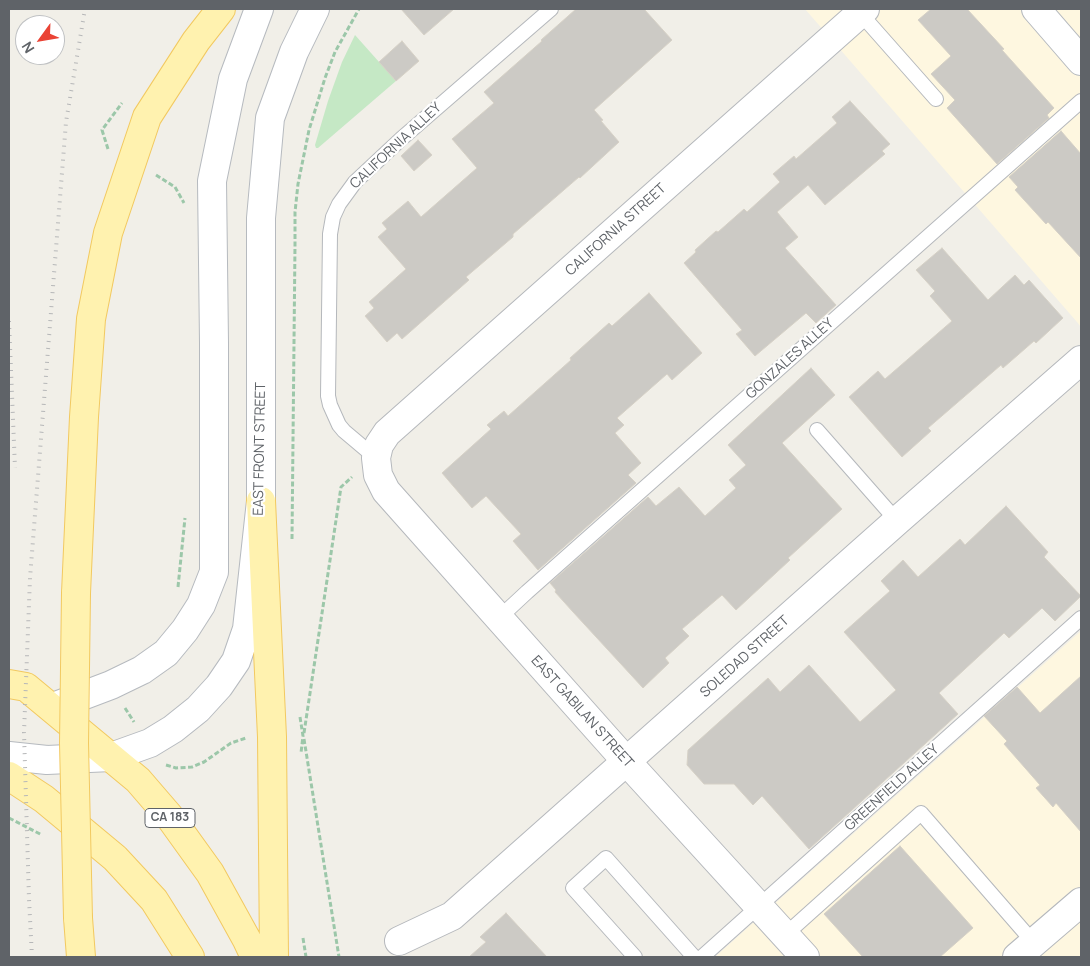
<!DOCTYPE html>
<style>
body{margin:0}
#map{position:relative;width:1090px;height:966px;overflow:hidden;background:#f1efe8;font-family:Manrope,sans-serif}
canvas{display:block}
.frame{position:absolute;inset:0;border:10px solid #5f6368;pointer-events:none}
.north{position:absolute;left:15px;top:15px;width:50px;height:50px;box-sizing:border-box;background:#fff;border:1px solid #bfc1c3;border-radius:50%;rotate:238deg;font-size:14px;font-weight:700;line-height:20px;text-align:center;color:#5f6368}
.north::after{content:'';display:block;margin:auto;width:18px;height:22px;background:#ea4335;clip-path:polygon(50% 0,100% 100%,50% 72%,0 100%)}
</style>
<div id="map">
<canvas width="1090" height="966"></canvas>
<div class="frame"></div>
<div class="north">N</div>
</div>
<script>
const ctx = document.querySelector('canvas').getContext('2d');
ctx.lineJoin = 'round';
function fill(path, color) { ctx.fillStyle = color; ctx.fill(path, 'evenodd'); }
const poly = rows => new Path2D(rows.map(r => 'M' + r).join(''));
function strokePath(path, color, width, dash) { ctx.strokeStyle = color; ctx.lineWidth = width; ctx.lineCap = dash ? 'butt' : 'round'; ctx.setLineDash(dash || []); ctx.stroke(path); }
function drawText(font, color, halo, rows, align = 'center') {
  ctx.font = font + ' Manrope,sans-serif'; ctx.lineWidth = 4.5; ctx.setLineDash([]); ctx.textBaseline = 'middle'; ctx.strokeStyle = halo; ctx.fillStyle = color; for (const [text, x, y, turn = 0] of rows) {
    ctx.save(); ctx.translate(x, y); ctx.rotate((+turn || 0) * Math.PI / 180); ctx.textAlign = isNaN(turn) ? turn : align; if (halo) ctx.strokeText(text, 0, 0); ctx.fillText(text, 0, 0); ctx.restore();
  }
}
fill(poly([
 [805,9,1081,9,1081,327,1077,322],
 [1081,631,1081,957,715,957,799,882]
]), '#fef7e0');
fill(poly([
 [355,35,396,81,318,148,316,148,315,145,328,101,342,62]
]), '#c5e8c5');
const building = poly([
 [401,9,454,9,424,35,401,9],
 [576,9,644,9,672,40,594,110,603,120,601,121,619,142,580,178,579,177,513,234,513,237,466,277,469,280,402,339,397,333,387,342,365,316,374,308,369,302,406,269,378,237,387,229,382,223,408,201,421,217,477,168,452,139,494,103,484,92,542,41,541,40,576,9],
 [931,9,967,9,1004,49,1002,50,1054,108,1047,115,1049,118,997,164,947,108,955,100,931,74,951,56,918,20,931,9],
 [402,41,419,61,396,81,379,62,402,41],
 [850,101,890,144,882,151,885,154,825,205,808,185,777,212,798,237,785,248,836,305,816,323,806,313,755,356,736,334,742,330,684,263,696,252,695,250,716,231,718,232,744,209,747,212,780,182,773,174,794,156,796,159,837,123,832,117,850,101],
 [1061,131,1081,154,1081,258,1048,222,1046,224,1015,190,1018,187,1009,177,1061,131],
 [418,140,432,155,414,171,401,156,418,140],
 [942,248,988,300,1015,275,1024,285,1029,280,1063,318,1036,343,1034,341,1003,368,1001,365,928,428,931,431,902,457,849,397,878,371,885,379,952,321,930,296,935,291,916,270,942,248],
 [649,293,702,353,672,380,667,374,617,418,624,425,615,433,641,463,628,475,636,483,538,570,513,541,521,534,486,496,472,508,442,473,491,429,487,425,504,411,508,416,571,360,570,358,609,323,612,326,649,293],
 [811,368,835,395,782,443,842,509,788,558,790,560,736,610,722,595,682,629,689,636,665,658,669,663,643,688,573,612,555,592,556,590,550,583,648,497,656,506,679,487,705,516,736,488,729,480,746,465,728,445,811,368],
 [1006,506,1048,552,1044,557,1081,596,1055,621,1042,608,1009,638,1004,633,939,693,958,714,809,849,762,796,753,805,734,784,704,784,687,765,688,750,768,678,780,692,809,665,860,722,896,690,844,632,890,591,881,581,903,560,918,577,960,539,965,545,1006,506],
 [1081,676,1081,832,1056,803,1053,807,1036,788,1040,785,1004,744,1007,741,984,716,1017,687,1040,713,1081,676],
 [900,846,973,928,940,957,863,957,824,914,900,846],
 [506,913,547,957,469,957,486,942,480,937,506,913]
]);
fill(building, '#cccac5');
strokePath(building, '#d6d1c6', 1);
const service = poly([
 [860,13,936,99],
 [817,430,897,521],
 [376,458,344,431,339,425,330,405,328,396,330,234,333,217,339,204,355,182,401,139,551,9],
 [499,618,527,592,1081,101],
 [785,935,921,813,1034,943],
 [635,957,573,888,606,858,694,957],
 [702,957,1081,618]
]);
const minor = poly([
 [399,941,452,916,897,521,1081,360]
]);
const tertiary = poly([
 [805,957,627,762,386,491,378,475,376,458,379,445,387,433,865,9],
 [1017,957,1081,902]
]);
const secondary = poly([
 [1036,9,1081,61],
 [53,707,111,685,142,670,166,653,185,630,201,605,214,572,214,343,212,181,233,79,259,9],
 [9,756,47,760,111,757,150,743,173,729,198,709,219,686,236,661,247,629,261,501,261,218,270,118,294,52,315,9]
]);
const primary = poly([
 [261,501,272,737,274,957],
 [76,593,84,417,91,319,108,233,147,117,196,41,221,9],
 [9,684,26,687,138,780,169,816,210,873,247,940,255,957],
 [9,776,44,799,115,858,154,900,190,957],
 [78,918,81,957]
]);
strokePath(service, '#b5b8bc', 16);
strokePath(minor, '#b5b8bc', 30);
strokePath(tertiary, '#b5b8bc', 30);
strokePath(secondary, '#b6babf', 30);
strokePath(primary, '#f2c960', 30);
strokePath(poly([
 [108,149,102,130,122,103],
 [156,175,175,187,184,203],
 [292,539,295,245,295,212,298,184,309,130,325,78,335,52,359,9],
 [178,587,185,518],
 [125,708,134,722],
 [300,717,303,736,301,753],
 [304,733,341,487,352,477],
 [304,739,339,957],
 [166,765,176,768,192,767,204,762,231,743,246,738],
 [9,818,42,835],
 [303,938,306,957]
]), '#9cc7a9', 3, [5, 2.5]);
strokePath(service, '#fff', 14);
strokePath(minor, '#fff', 28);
strokePath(tertiary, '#fff', 28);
strokePath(secondary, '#fff', 28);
strokePath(primary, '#fff2af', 28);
strokePath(poly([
 [9,321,15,468],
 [32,957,29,899,24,733,30,578,66,122,85,9]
]), '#b6b7b8', 4, [1, 6]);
const primaryBridge = poly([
 [76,593,74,743,78,918]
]);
strokePath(primaryBridge, '#f2c960', 30, []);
strokePath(primaryBridge, '#fff2af', 28);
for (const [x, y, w] of [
 [170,818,50]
]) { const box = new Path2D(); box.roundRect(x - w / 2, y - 9.5, w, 19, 4); ctx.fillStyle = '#fff'; ctx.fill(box); strokePath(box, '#5f6368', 1); }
drawText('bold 12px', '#5f6368', null, [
 ["CA 183",170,818]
]);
drawText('14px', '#5f6368', '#fff', [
 ["CALIFORNIA ALLEY",396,146,-43],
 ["CALIFORNIA STREET",616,230,-42],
 ["GONZALES ALLEY",790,359,-42],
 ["EAST FRONT STREET",260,449,-89],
 ["SOLEDAD STREET",745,657,-42],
 ["EAST GABILAN STREET",582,712,48],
 ["GREENFIELD ALLEY",892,788,-42]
]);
</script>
